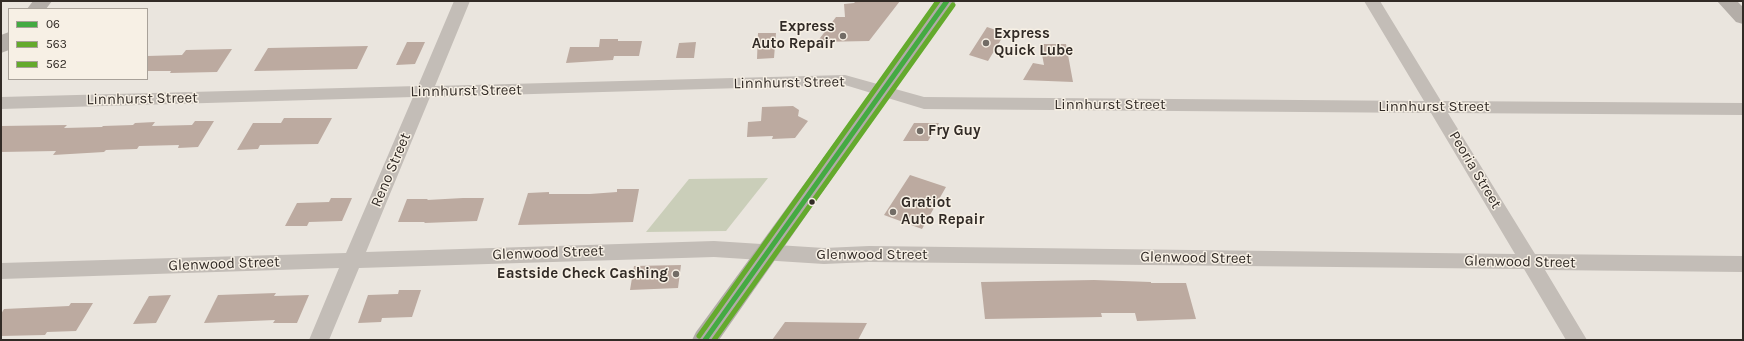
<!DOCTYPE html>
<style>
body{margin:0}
#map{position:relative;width:1744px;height:341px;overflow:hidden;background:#eae5de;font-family:Karla,sans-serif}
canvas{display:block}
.frame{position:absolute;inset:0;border:2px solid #322b26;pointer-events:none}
.legend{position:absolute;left:8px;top:8px;width:140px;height:72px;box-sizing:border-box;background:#f7f0e5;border:1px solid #a8a199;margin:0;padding:5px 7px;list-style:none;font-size:12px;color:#322b26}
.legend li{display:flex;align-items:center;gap:8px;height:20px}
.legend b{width:20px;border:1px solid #a8a199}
</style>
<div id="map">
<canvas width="1744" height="341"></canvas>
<div class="frame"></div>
<ul class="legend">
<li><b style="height:5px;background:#44aa42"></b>06</li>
<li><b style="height:5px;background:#64aa2d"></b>563</li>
<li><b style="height:5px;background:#64aa2d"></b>562</li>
</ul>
</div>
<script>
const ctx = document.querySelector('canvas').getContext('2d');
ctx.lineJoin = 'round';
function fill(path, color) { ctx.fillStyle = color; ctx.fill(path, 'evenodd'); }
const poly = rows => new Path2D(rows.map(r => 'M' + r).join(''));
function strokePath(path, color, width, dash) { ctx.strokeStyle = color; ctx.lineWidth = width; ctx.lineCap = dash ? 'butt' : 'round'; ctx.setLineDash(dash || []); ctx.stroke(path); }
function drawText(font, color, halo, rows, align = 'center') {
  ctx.font = font + ' Karla,sans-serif'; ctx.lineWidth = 3; ctx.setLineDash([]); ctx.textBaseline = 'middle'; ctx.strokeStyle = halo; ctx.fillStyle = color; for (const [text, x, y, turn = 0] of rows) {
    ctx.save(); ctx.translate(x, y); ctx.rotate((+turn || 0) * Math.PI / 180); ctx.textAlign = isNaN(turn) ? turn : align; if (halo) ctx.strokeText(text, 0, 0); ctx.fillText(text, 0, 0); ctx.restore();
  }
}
fill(poly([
 [768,178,726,231,646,232,689,179]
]), '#caceb9');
fill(poly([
 [856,1,900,1,869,41,817,42,836,17,845,17,844,4,854,3],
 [987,27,1005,33,988,61,969,55],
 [758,33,776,33,774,58,757,59],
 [600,39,618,39,618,41,642,41,639,56,614,56,613,60,566,63,570,47,599,47],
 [407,42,425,42,415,64,396,65],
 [696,42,694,58,676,58,679,43],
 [1040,44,1066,44,1073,82,1023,80,1033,63,1044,65],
 [368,46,357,69,254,71,268,48],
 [232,49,217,72,170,73,171,71,147,71,147,56,182,55,186,50],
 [793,106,799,110,798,116,808,121,795,138,772,139,773,136,747,137,748,122,761,121,762,107],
 [284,118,332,118,318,144,260,145,258,149,237,150,253,123,281,123],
 [195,121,214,121,198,147,178,148,179,145,139,146,137,149,106,150,104,152,53,155,56,151,1,152,1,126,67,125,64,128,102,127,103,126,133,125,135,123,155,122,152,126,192,125],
 [914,123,939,123,928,141,903,141],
 [910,175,946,187,922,229,884,215],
 [617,189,639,189,633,222,518,225,528,193,549,192,549,194,590,194,617,192],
 [331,198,352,198,342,221,309,222,307,226,285,226,297,203,329,202],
 [463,198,484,198,477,221,424,223,425,222,398,222,407,199,428,199,427,200],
 [681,265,678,288,630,290,634,266],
 [1094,280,1151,282,1151,283,1186,283,1196,319,1137,321,1135,313,1101,313,1102,317,985,319,981,282],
 [399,290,421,290,412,317,382,318,381,322,358,323,368,295,398,294],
 [276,293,274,296,309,295,297,323,273,323,275,320,204,323,218,295],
 [171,295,156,323,133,324,149,296],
 [71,303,93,303,76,331,47,332,45,335,1,336,1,314,4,309,69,306],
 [785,322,867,323,858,340,772,340]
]), '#bcaaa0');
fill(poly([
 [454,1,470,1,435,86,845,75,924,97,1424,101,1364,1,1380,1,1441,101,1743,103,1743,115,1448,113,1535,254,1743,256,1743,272,1545,270,1587,340,1566,340,1524,269,869,262,824,264,714,257,359,268,329,340,309,340,339,268,1,279,1,263,346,253,413,97,1,109,1,97,418,86,454,1],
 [845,85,924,109,1431,113,1515,254,869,246,824,248,714,241,366,252,430,97,845,85]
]), '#c3bdb7');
fill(poly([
 [33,1,52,1,46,9,27,9,33,1],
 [1717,1,1737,1,1743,7,1743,24,1736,22,1717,1],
 [9,32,9,50,1,53,1,35,9,32]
]), '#b4aea8');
fill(poly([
 [938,1,956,1,719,340,692,340,696,332,938,1]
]), '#b1aca7');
strokePath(poly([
 [705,340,947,1]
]), '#44aa42', 5);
strokePath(poly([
 [714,340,953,5]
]), '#64aa2d', 5);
strokePath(poly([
 [699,336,938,1]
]), '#64aa2d', 5);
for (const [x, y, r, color] of [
 [843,36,4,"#726c66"],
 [986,43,4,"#726c66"],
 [920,131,4,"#726c66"],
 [812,202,3.5,"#322b26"],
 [893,212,4,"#726c66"],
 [676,274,4,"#726c66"]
]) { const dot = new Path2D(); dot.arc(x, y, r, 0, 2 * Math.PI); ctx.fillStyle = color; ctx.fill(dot); strokePath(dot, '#f7f0e5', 1.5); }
drawText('bold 15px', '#322b26', '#f7f0e5', [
 ["Express",835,27,"right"],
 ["Auto Repair",835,44,"right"],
 ["Express",994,34],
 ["Quick Lube",994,51],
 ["Fry Guy",928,131],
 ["Gratiot",901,203],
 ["Auto Repair",901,220],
 ["Eastside Check Cashing",668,274,"right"]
], 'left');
drawText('15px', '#322b26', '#f7f0e5', [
 ["Linnhurst Street",789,83,-1],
 ["Linnhurst Street",466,91,-1],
 ["Linnhurst Street",142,99,-1],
 ["Linnhurst Street",1110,105],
 ["Linnhurst Street",1434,107],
 ["Reno Street",391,170,-67],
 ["Peoria Street",1475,170,59],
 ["Glenwood Street",548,253,-2],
 ["Glenwood Street",872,255],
 ["Glenwood Street",1196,258,1],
 ["Glenwood Street",1520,262,1],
 ["Glenwood Street",224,264,-2]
]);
</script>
